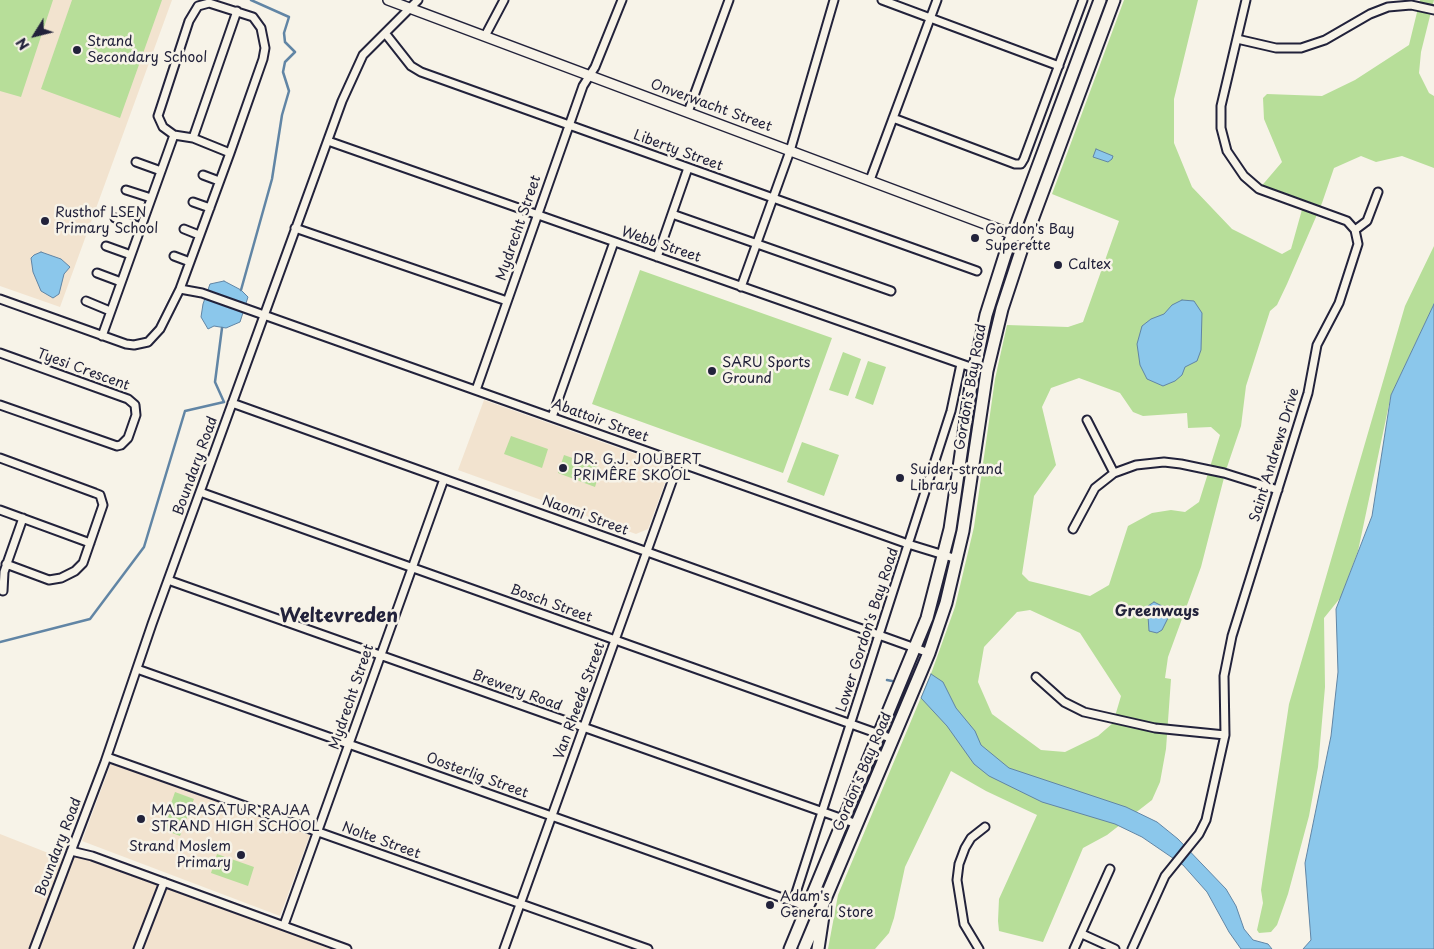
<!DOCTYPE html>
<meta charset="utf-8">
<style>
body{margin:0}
#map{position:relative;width:1434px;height:949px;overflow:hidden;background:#f7f3e8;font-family:"Playpen Sans",sans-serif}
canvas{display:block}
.north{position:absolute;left:10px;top:10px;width:50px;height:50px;-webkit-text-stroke:4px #f7f3e8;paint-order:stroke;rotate:234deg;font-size:14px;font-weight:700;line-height:20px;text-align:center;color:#22223b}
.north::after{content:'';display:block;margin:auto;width:18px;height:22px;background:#22223b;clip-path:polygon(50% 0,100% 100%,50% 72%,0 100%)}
</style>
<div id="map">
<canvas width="1434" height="949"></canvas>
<div class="north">N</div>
</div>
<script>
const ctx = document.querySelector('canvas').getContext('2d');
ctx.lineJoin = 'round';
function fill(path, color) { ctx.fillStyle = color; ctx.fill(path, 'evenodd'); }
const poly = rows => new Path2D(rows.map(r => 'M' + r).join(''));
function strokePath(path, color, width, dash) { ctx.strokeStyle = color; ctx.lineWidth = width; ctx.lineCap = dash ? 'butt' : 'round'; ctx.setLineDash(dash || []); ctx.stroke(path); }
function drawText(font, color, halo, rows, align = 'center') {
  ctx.font = font + ' "Playpen Sans",sans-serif'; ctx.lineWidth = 5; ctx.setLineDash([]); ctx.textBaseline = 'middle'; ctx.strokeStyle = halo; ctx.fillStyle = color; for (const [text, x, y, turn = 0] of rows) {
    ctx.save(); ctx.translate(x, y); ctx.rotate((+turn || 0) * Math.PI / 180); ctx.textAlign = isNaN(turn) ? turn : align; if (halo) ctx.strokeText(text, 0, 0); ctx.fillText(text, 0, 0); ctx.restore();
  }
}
fill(poly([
 [0,0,172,0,60,307,0,286],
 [484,400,666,465,669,472,648,529,636,534,458,470],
 [111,763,310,835,280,916,82,841],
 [0,834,66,860,70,849,336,949,0,949]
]), '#f2e3cf');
fill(poly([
 [0,0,53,0,21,97,0,91],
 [72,0,162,0,120,118,41,89],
 [1124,0,1198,0,1174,99,1174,143,1192,187,1232,229,1282,254,1291,249,1303,206,1259,189,1282,162,1264,119,1263,98,1267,94,1322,96,1355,80,1409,45,1420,0,1434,0,1421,52,1419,73,1429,93,1434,96,1434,168,1402,156,1376,162,1361,156,1334,168,1322,203,1287,284,1277,305,1270,311,1246,386,1241,426,1226,470,1201,567,1168,657,1165,678,1171,679,1166,749,1160,782,1152,800,1107,835,1083,848,1043,942,999,931,998,921,999,899,1037,815,986,791,951,771,905,867,894,918,889,933,875,949,828,949,838,895,932,671,955,607,974,527,995,379,1007,325,1068,327,1083,322,1119,221,1052,194],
 [1079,378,1120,393,1133,412,1143,416,1187,413,1188,428,1211,427,1220,435,1199,502,1185,512,1171,510,1152,513,1128,526,1109,585,1090,596,1029,581,1022,574,1034,496,1056,465,1042,407,1051,388],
 [1030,610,1080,633,1121,696,1113,723,1098,736,1065,752,1041,750,992,714,978,682,984,647,1017,612],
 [1434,246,1434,304,1391,395,1358,551,1341,597,1324,618,1325,687,1318,767,1309,816,1288,894,1277,925,1271,932,1259,933,1257,930,1263,903,1261,890,1289,704,1405,306],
 [640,270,832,338,783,473,592,404],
 [843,352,861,359,848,396,829,390],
 [868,361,886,367,873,405,855,398],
 [511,436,548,449,542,468,504,454],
 [802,442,839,455,824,496,787,482],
 [564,455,601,468,595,487,558,473],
 [175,792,194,799,180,836,162,829],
 [217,854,254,867,248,886,211,873]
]), '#b7de99');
const water = poly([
 [1096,149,1113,156,1112,159,1108,162,1093,157,1096,149],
 [41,252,61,259,70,267,64,274,59,294,53,298,41,291,33,272,31,258,34,255,41,252],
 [224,281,241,290,248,297,240,322,226,328,214,326,208,329,201,317,203,304,210,284,224,281],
 [1182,300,1194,301,1202,313,1201,350,1197,361,1185,367,1182,375,1175,381,1163,386,1147,379,1140,365,1137,344,1142,326,1151,319,1164,314,1172,305,1182,300],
 [1434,304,1434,949,1303,949,1311,940,1305,863,1331,736,1338,672,1336,609,1372,516,1391,395,1434,304],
 [1154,602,1164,607,1169,616,1162,630,1157,633,1149,631,1148,616,1144,612,1145,608,1154,602],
 [931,674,943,682,956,708,975,731,981,745,1009,768,1126,807,1157,822,1178,839,1226,889,1236,906,1244,929,1253,940,1268,944,1272,949,1241,949,1229,932,1207,892,1183,865,1142,837,1115,824,1042,802,989,776,974,764,947,726,921,698,931,674]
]);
fill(water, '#8bc7eb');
strokePath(water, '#6185a5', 1);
strokePath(poly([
 [241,290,272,179,282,115,289,91,283,72,285,62,295,52,285,42,284,33,289,17,251,0],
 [0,642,90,619,144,547,185,411,224,402,215,382,222,328],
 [887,680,892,681]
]), '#6185a5', 2.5);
const minor = poly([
 [882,0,1059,66],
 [385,33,411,66,421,72,977,271],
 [485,36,504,0],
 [1237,39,1276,48,1301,48,1325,40,1370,14,1388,7,1411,5,1434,10],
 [688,112,729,0],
 [893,118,1015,164,1021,164,1024,159,1083,0],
 [193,138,237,11],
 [328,141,976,369],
 [136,162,161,171],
 [203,175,219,181],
 [870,180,937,0],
 [126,190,151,198],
 [193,202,210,208],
 [672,214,891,291],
 [115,218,141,227],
 [295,228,507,301],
 [184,229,199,235],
 [1355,230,1367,221,1378,192],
 [106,246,131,255],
 [174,256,190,262],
 [657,257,688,168],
 [97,273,121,282],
 [741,287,790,151,834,0],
 [180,289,202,293,908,544,957,559],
 [0,299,126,344,134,345,148,342,160,329,180,289,230,153,263,59,265,48,261,28,253,17,209,3,198,6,189,21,158,116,163,127,174,135,193,138,230,153],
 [86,301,110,311],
 [102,336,174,135],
 [0,353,128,399,135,405,136,415,128,438,121,445,117,446,0,405],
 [476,390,583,86,595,67,622,0],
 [232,403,929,653],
 [552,417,614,242],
 [1087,420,1114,473],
 [0,458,95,493,100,495,103,505,83,563,75,571,61,578,49,580,6,564],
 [200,492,893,739],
 [0,510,90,543],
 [1073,529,1095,488,1114,473,1136,465,1164,462,1181,464,1224,473,1278,490],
 [168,580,857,824],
 [3,591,4,572,23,518],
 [137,669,808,907],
 [1036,677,1064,702,1084,712,1155,728,1225,735],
 [107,757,648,949],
 [71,851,92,856,347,949],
 [793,902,951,411,961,364],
 [284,925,444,479],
 [1082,934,1115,949],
 [34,949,105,762,152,624,342,101,363,55,418,0],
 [138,949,164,882],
 [504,949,679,462],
 [979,949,964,924,957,880,959,864,965,848,971,838,985,827],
 [1074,949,1110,869],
 [1132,949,1165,876,1199,834,1206,820,1225,735,1224,676,1232,636,1308,393,1317,345,1339,303,1358,244,1355,230,1347,221,1259,189,1244,176,1227,151,1221,128,1221,106,1246,0]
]);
const tertiary = poly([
 [388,0,1017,236]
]);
const primary = poly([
 [790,949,927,618,950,529,971,385,986,315,1005,255,1100,0],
 [804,949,929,653,946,603,963,531,987,371,1002,309,1025,239,1114,0],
 [818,949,823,916]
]);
strokePath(minor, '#22223b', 11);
strokePath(tertiary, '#22223b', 12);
strokePath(primary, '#22223b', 15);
strokePath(minor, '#f7f3e8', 7);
strokePath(tertiary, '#f7f3e8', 9);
strokePath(primary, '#f7f3e8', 11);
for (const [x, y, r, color] of [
 [77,50,5,"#22223b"],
 [45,221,5,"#22223b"],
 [975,238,5,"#22223b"],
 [1058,265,5,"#22223b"],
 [712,371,5,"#22223b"],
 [563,468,5,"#22223b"],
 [900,478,5,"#22223b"],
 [141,819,5,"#22223b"],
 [241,855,5,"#22223b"],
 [770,905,5,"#22223b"]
]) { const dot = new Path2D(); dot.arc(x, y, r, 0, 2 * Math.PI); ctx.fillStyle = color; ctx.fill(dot); strokePath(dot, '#f7f3e8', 2); }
drawText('14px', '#22223b', '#f7f3e8', [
 ["Strand",87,42],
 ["Secondary School",87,58],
 ["Rusthof LSEN",55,213],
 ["Primary School",55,229],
 ["Gordon's Bay",985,230],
 ["Superette",985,246],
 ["Caltex",1068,265],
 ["SARU Sports",722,363],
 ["Ground",722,379],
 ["DR. G.J. JOUBERT",573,460],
 ["PRIMÊRE SKOOL",573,476],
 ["Suider-strand",910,470],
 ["Library",910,486],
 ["MADRASATUR RAJAA",151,811],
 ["STRAND HIGH SCHOOL",151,827],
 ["Strand Moslem",231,847,"right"],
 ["Primary",231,863,"right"],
 ["Adam's",780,897],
 ["General Store",780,913]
], 'left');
drawText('14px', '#22223b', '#f7f3e8', [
 ["Onverwacht Street",711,106,20],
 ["Liberty Street",678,151,20],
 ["Mydrecht Street",519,228,-71],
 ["Webb Street",661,245,19],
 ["Tyesi Crescent",83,370,20],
 ["Gordon's Bay Road",971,387,-80],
 ["Abattoir Street",600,421,20],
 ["Saint Andrews Drive",1275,455,-73],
 ["Boundary Road",196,466,-70],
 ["Naomi Street",585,516,20],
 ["Bosch Street",551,604,20],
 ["Lower Gordon's Bay Road",868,630,-72],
 ["Brewery Road",517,691,20],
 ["Mydrecht Street",352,697,-71],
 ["Van Rheede Street",580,701,-70],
 ["Gordon's Bay Road",863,772,-67],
 ["Oosterlig Street",477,776,20],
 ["Nolte Street",381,841,20],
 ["Boundary Road",59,847,-69]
]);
drawText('bold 15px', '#22223b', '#f7f3e8', [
 ["Greenways",1157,612]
]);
drawText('bold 19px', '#22223b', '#f7f3e8', [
 ["Weltevreden",339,617]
]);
</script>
